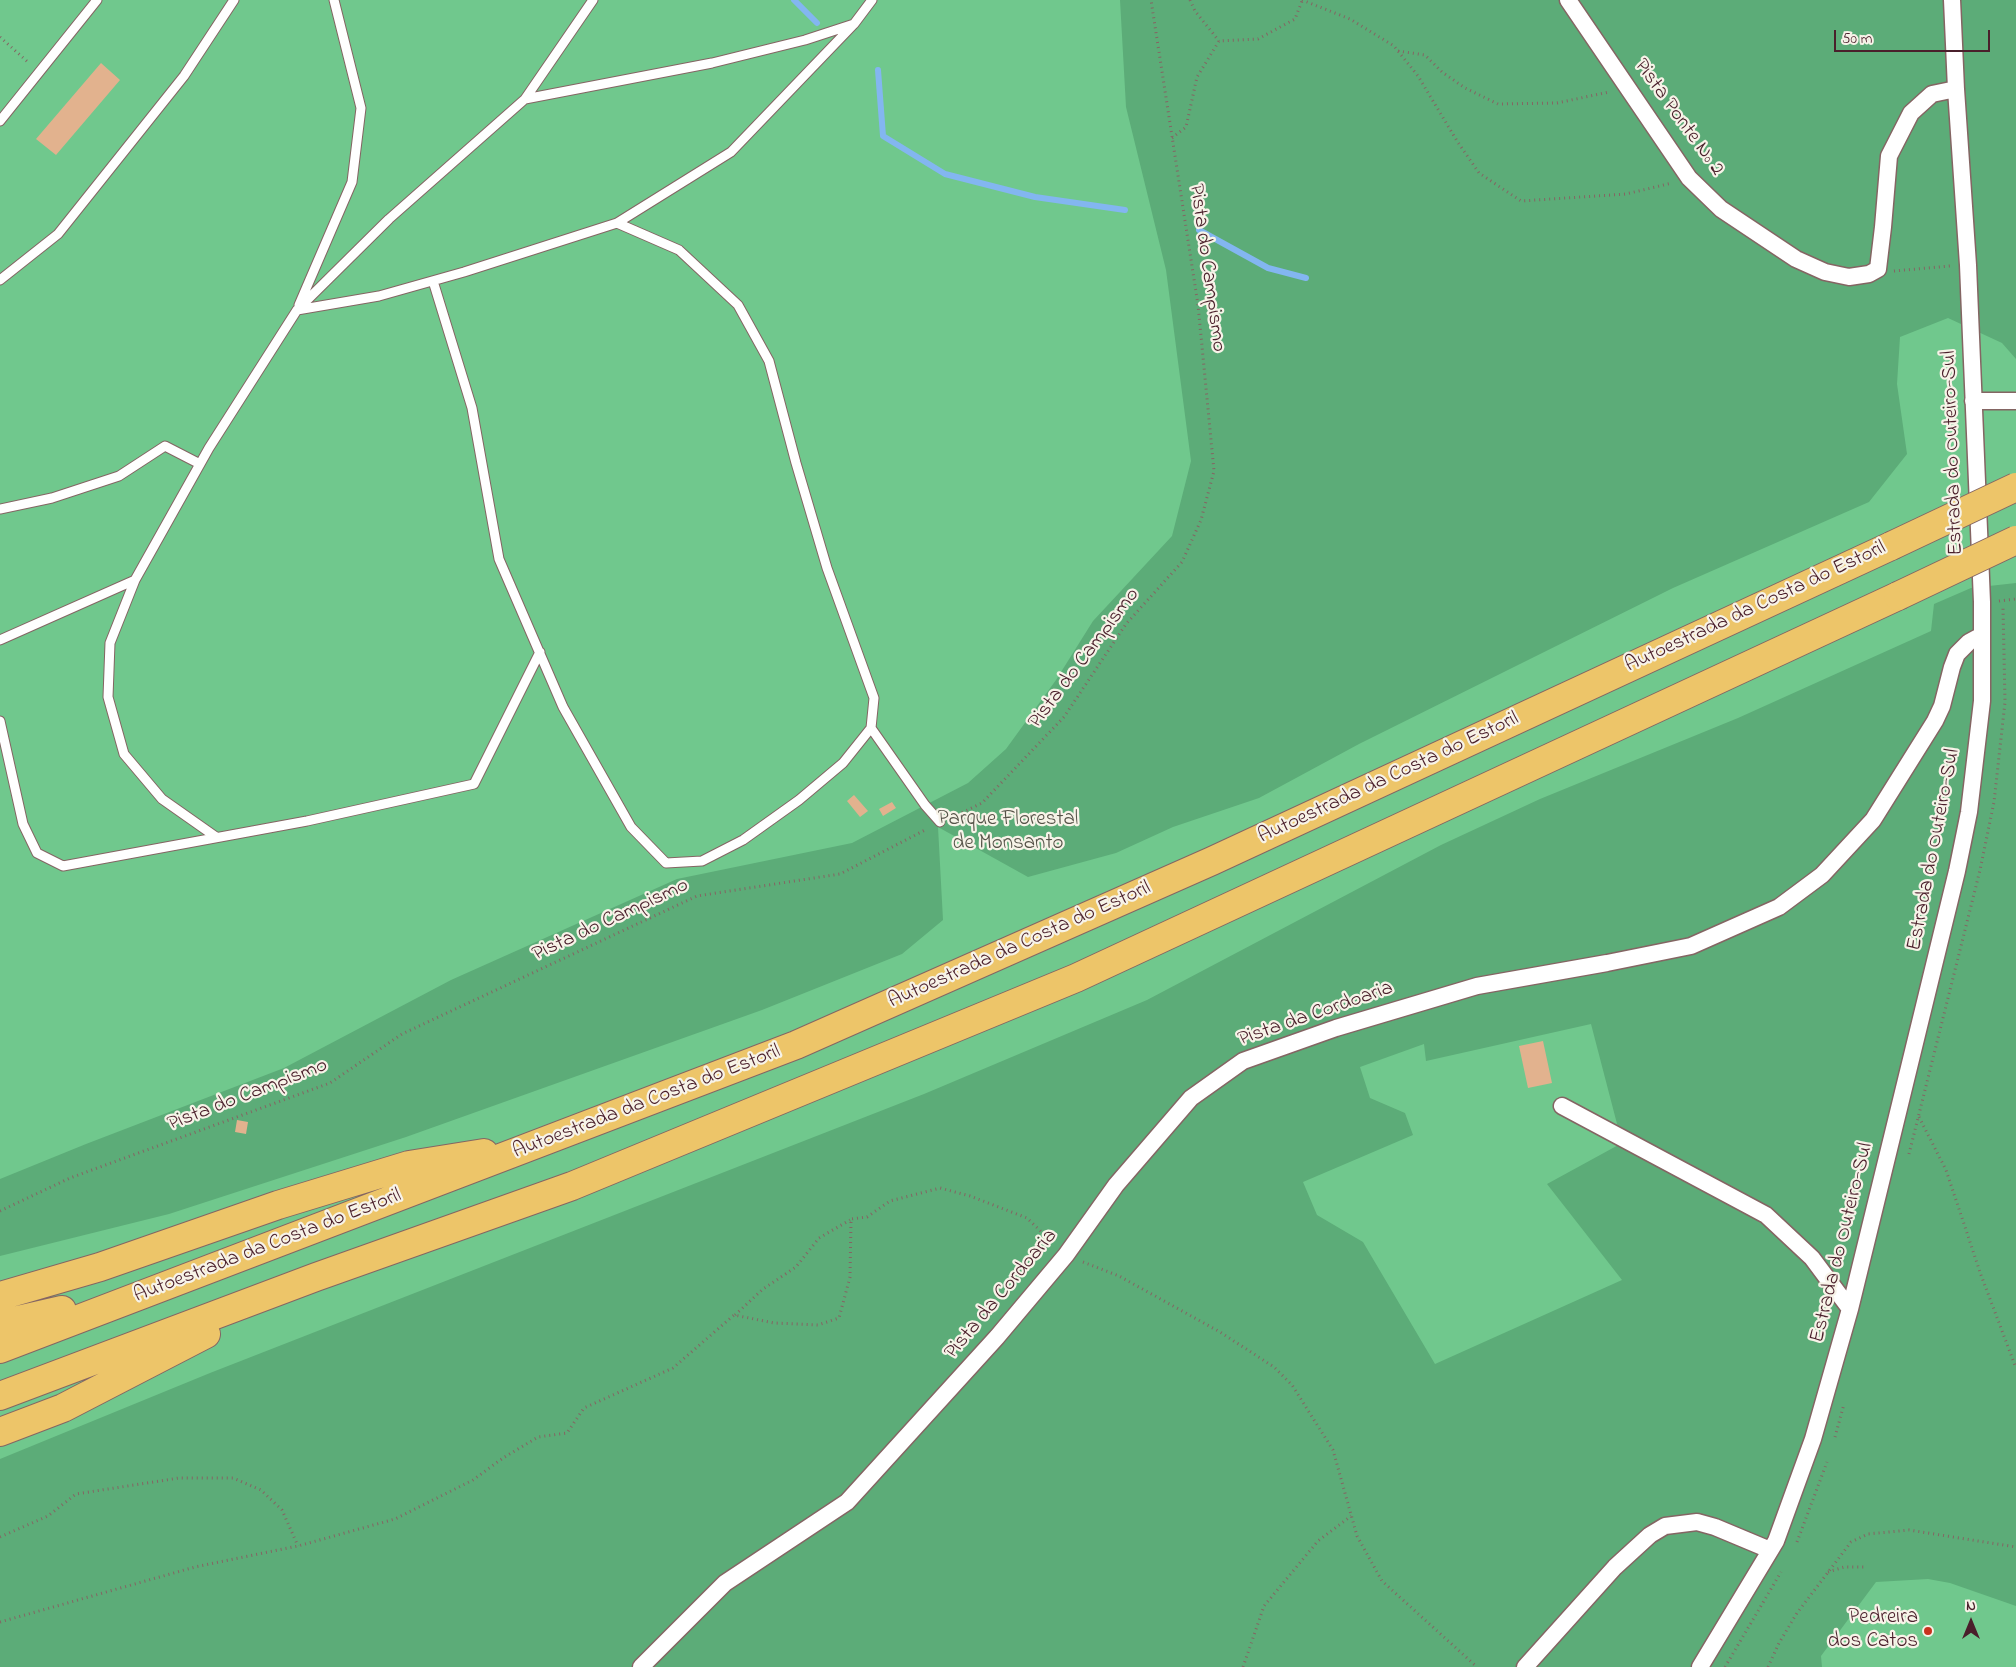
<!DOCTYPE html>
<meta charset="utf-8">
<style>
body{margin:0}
#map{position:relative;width:2016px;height:1667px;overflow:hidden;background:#f0e6cb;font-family:"Indie Flower",sans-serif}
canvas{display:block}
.north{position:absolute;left:1946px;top:1597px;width:50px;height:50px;-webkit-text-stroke:4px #f7f3e8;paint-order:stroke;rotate:0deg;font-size:14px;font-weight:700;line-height:20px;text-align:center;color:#4a1f2b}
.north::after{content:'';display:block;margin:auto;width:18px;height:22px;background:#4a1f2b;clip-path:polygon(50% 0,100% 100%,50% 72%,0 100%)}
.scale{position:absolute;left:1834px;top:30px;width:156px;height:22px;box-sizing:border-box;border:2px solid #4a1f2b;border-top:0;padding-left:6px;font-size:15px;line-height:18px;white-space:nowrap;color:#4a1f2b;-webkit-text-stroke:4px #f7f3e8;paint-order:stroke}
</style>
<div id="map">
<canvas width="2016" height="1667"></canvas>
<div class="north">N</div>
<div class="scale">50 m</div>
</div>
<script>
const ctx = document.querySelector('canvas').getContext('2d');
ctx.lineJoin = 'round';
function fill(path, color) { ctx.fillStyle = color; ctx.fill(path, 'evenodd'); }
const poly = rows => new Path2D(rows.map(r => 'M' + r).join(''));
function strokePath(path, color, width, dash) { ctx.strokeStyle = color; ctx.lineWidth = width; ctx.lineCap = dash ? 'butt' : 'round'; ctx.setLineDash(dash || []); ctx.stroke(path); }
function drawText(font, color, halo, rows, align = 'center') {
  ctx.font = font + ' "Indie Flower",sans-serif'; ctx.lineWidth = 4.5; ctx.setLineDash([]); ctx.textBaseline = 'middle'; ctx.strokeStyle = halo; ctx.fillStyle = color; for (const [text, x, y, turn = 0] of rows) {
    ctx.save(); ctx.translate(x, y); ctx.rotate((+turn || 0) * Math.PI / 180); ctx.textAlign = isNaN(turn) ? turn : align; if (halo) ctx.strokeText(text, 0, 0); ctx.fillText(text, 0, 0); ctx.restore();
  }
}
fill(poly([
 [0,0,2016,0,2016,1667,0,1667]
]), '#70c88d');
fill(poly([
 [1120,0,2016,0,2016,359,2002,343,1948,318,1900,337,1897,384,1907,454,1869,502,1673,588,1359,744,1259,798,1173,827,1116,853,1028,877,938,827,943,920,902,954,762,1010,406,1137,169,1214,0,1256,0,1179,86,1144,284,1068,451,980,677,879,852,843,968,783,1006,749,1056,680,1093,621,1172,536,1191,461,1166,270,1126,107],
 [2016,583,2016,1606,1950,1583,1928,1579,1876,1582,1821,1656,1822,1667,0,1667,0,1459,210,1373,924,1094,1147,1000,1441,845,1540,799,1738,718,1931,631,1934,604,1971,588],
 [1591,1024,1622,1143,1547,1184,1622,1280,1435,1364,1363,1242,1317,1215,1303,1182,1413,1135,1405,1113,1370,1098,1360,1067,1424,1044,1426,1061]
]), '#5cac78');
strokePath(poly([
 [794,0,817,23],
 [878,70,883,136,945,174,1035,197,1125,210],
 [1199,230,1268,268,1306,278]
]), '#83b6f0', 6);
fill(poly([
 [101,63,120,80,56,155,36,139],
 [854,795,868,811,860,817,847,801],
 [892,802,896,808,883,816,879,809],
 [1543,1041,1552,1083,1528,1088,1519,1046],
 [237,1120,248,1122,246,1134,235,1132]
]), '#e2b28e');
const lane = poly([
 [525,99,593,0],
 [0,121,97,0],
 [0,280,58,234,184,76,234,0],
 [433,281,472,408,499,559,563,707,631,827,666,863,702,861,743,840,799,800,843,763,871,728,874,698,827,568,796,463,769,361,738,305,679,250,617,223],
 [299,305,352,182,361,108,334,0],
 [297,310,379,296,464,272,617,223,731,152,853,25],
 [0,509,52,498,119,476,165,446,200,464],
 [0,640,135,580],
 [0,721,23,824,37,853,63,866,307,821,474,784,540,652],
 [871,728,925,805,940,822],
 [216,837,162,799,124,754,108,697,110,643,135,580,209,448,297,310,389,219,525,99,712,63,805,40,854,24,872,0]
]);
const street = poly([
 [1568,0,1689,178,1721,209,1796,259,1825,272,1849,277,1869,274,1878,269,1883,227,1889,156,1911,113,1932,94,1956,89],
 [1973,401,2016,401],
 [1562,1106,1766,1215,1812,1258,1850,1309],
 [641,1667,725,1583,847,1502,997,1337,1066,1255,1116,1185,1191,1098,1243,1061,1336,1028,1477,986,1607,963,1691,946,1779,907,1822,875,1873,820,1935,721,1942,706,1952,667,1957,654,1969,642,1982,635],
 [1525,1667,1615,1567,1650,1535,1665,1526,1697,1522,1715,1527,1770,1550],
 [1700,1667,1776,1541,1813,1439,1850,1309,1957,871,1969,812,1982,701,1982,602,1968,265,1956,89,1952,0]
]);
const highway = poly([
 [0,1296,100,1267,278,1205,409,1165,484,1153],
 [0,1324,62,1310],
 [0,1349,796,1045,1212,861,1891,546],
 [0,1396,316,1277,572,1186,1076,978,1898,596],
 [0,1432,63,1408,206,1334]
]);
strokePath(lane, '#846563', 11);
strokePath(street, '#846563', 19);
strokePath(highway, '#846563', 30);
strokePath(poly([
 [1190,0,1195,11,1219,41],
 [1302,0,1350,19,1394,46,1418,76,1457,141,1479,173,1521,201,1626,194,1672,183],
 [0,37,29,63],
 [1398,51,1425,55,1442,72,1465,88,1498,104,1557,103,1609,92],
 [1172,138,1186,127,1197,77,1219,41,1258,39,1295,19,1302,1],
 [1894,271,1950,266],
 [1999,601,2016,599],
 [953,817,982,803,1064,717,1126,624,1182,562,1201,520,1214,471,1198,305,1151,0],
 [1919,1117,1946,1170,1981,1275,2016,1368],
 [1909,1154,1980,870,1994,802,2005,702,2003,608],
 [0,1211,70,1178,330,1083,402,1034,697,896,840,874,927,829],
 [1083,1262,1119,1276,1220,1332,1274,1367,1292,1385,1333,1450,1357,1536,1382,1581,1477,1667],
 [735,1315,763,1289,796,1267,819,1238,850,1220],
 [1835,1437,1844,1404],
 [0,1537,48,1516,76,1494,179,1478,233,1478,261,1490,282,1510,298,1546],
 [1797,1542,1827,1462],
 [1828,1572,1844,1567,1866,1567],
 [0,1622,195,1567,298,1546,395,1519,473,1480,503,1458,538,1437,567,1433,584,1408,673,1368,734,1315,774,1323,818,1325,839,1318,850,1277,851,1219,867,1217,890,1201,940,1188,970,1196,1027,1218,1053,1243],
 [1243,1667,1264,1606,1318,1541,1351,1516],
 [1725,1667,1781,1572],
 [1768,1667,1779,1643,1797,1613,1851,1542,1868,1534,1909,1530,2016,1547]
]), '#846563', 3, [1, 4]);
strokePath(lane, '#fff', 9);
strokePath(street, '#fff', 16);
strokePath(highway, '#edc569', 28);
const highwayBridge = poly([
 [1891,546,2016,487],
 [1898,596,2016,540]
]);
strokePath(highwayBridge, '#846563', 30, []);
strokePath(highwayBridge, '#edc569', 28);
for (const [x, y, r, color] of [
 [1928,1631,5,"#c8321e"]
]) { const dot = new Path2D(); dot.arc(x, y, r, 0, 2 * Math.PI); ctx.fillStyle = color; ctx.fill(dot); strokePath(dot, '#f7f3e8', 2); }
drawText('21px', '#4a1f2b', '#f7f3e8', [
 ["Pista Ponte Nº 2",1678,118,54],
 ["Pista do Campismo",1206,268,82],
 ["Estrada do Outeiro-Sul",1954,453,-92],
 ["Autoestrada da Costa do Estoril",1756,608,-25],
 ["Pista do Campismo",1085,659,-53],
 ["Autoestrada da Costa do Estoril",1389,779,-25],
 ["Estrada do Outeiro-Sul",1935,850,-79],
 ["Pista do Campismo",611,921,-25],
 ["Autoestrada da Costa do Estoril",1020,946,-24],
 ["Pista da Cordoaria",1316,1015,-19],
 ["Pista do Campismo",248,1096,-21],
 ["Autoestrada da Costa do Estoril",647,1103,-21],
 ["Estrada do Outeiro-Sul",1843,1243,-76],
 ["Autoestrada da Costa do Estoril",268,1247,-21],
 ["Pista da Cordoaria",1002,1295,-50]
]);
drawText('21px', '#555248', '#f7f3e8', [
 ["Parque Florestal",1008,821],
 ["de Monsanto",1008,845]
]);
drawText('21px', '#4a1f2b', '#f7f3e8', [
 ["Pedreira",1918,1619],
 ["dos Catos",1918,1643]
], 'right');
</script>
